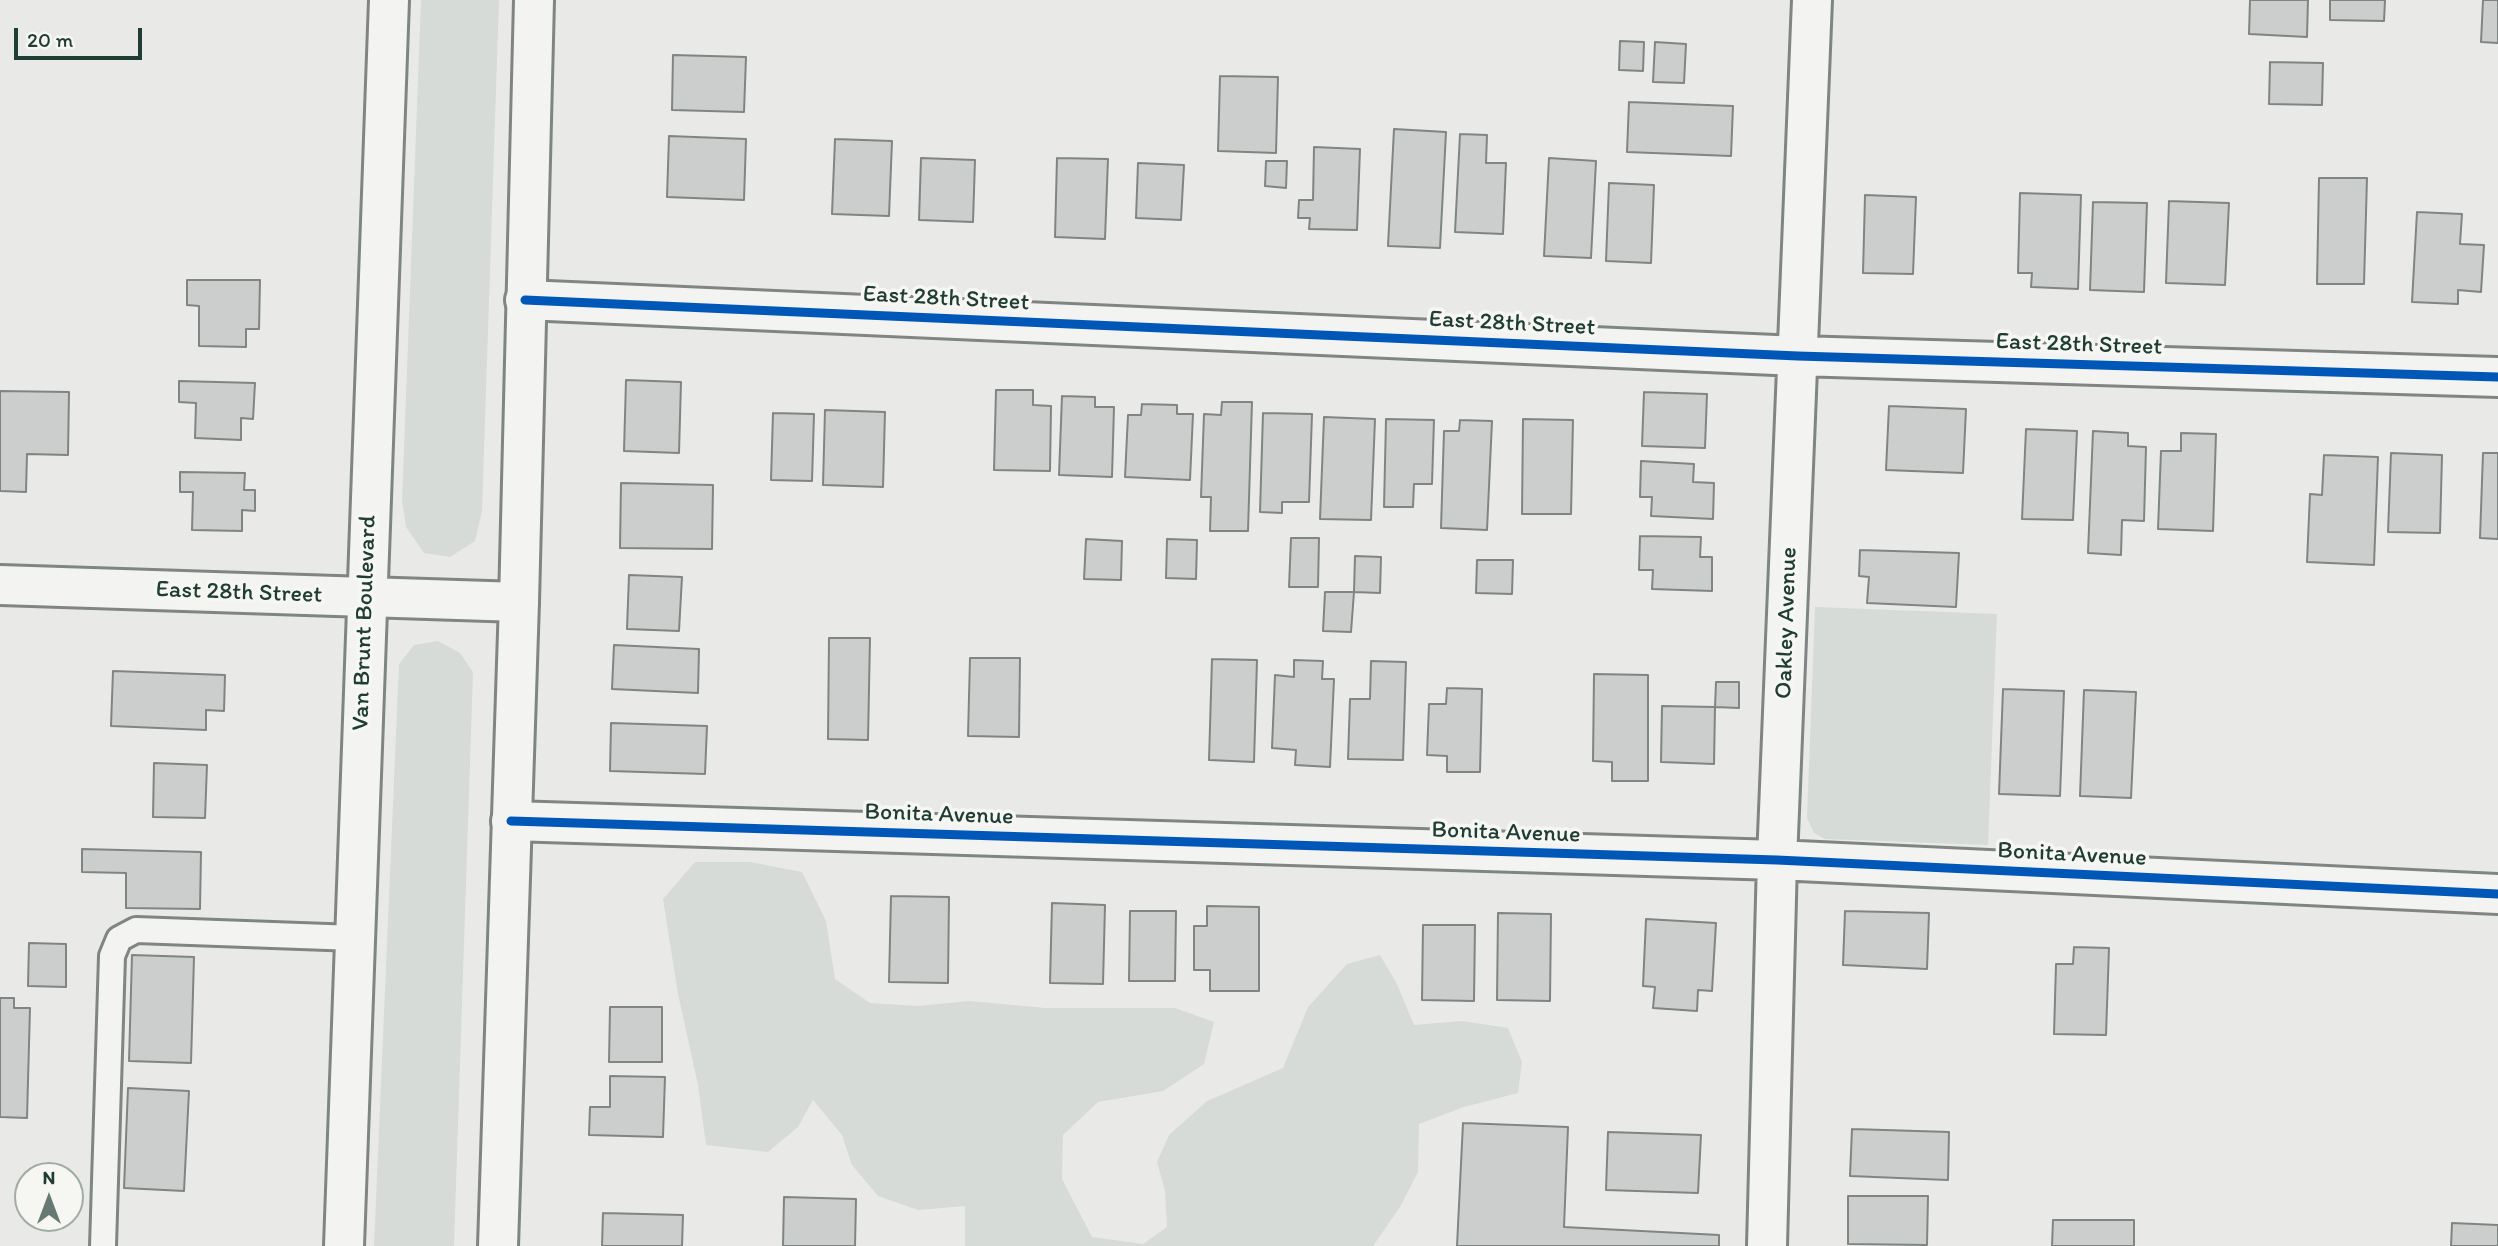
<!DOCTYPE html>
<style>
body{margin:0}
#map{position:relative;width:2498px;height:1246px;overflow:hidden;background:#e9eae8;font-family:Itim,sans-serif}
canvas{display:block}
.north{position:absolute;left:14px;top:1162px;width:70px;height:70px;box-sizing:border-box;background:#f6f6f2;border:2px solid #a0aca6;border-radius:50%;rotate:0deg;font-size:19px;font-weight:700;line-height:28px;text-align:center;color:#1f3d34}
.north::after{content:'';display:block;margin:auto;width:24px;height:32px;background:#667a73;clip-path:polygon(50% 0,100% 100%,50% 72%,0 100%)}
.scale{position:absolute;left:14px;top:28px;width:128px;height:32px;box-sizing:border-box;border:4px solid #1f3d34;border-top:0;padding-left:9px;font-size:21px;line-height:24px;white-space:nowrap;color:#1f3d34;-webkit-text-stroke:5px #f6f6f2;paint-order:stroke}
</style>
<div id="map">
<canvas width="2498" height="1246"></canvas>
<div class="north">N</div>
<div class="scale">20 m</div>
</div>
<script>
const ctx = document.querySelector('canvas').getContext('2d');
ctx.lineJoin = 'round';
function fill(path, color) { ctx.fillStyle = color; ctx.fill(path, 'evenodd'); }
const poly = rows => new Path2D(rows.map(r => 'M' + r).join(''));
function strokePath(path, color, width, dash) { ctx.strokeStyle = color; ctx.lineWidth = width; ctx.lineCap = dash ? 'butt' : 'round'; ctx.setLineDash(dash || []); ctx.stroke(path); }
function drawText(font, color, halo, rows, align = 'center') {
  ctx.font = font + ' Itim,sans-serif'; ctx.lineWidth = 7; ctx.setLineDash([]); ctx.textBaseline = 'middle'; ctx.strokeStyle = halo; ctx.fillStyle = color; for (const [text, x, y, turn = 0] of rows) {
    ctx.save(); ctx.translate(x, y); ctx.rotate((+turn || 0) * Math.PI / 180); ctx.textAlign = isNaN(turn) ? turn : align; if (halo) ctx.strokeText(text, 0, 0); ctx.fillText(text, 0, 0); ctx.restore();
  }
}
fill(poly([
 [421,0,499,0,482,511,475,541,450,557,424,553,406,527,402,501],
 [1815,607,1997,614,1988,845,1825,839,1814,833,1807,818],
 [438,641,460,653,473,672,454,1246,374,1246,399,664,414,645],
 [695,862,750,862,802,872,826,921,835,979,870,1003,918,1006,969,1001,1045,1008,1175,1008,1214,1022,1204,1064,1163,1091,1098,1102,1063,1135,1062,1179,1092,1237,1143,1244,1167,1227,1165,1191,1157,1162,1169,1135,1207,1101,1283,1068,1308,1007,1347,964,1380,955,1397,984,1414,1025,1462,1021,1508,1028,1522,1062,1518,1093,1464,1107,1419,1124,1418,1172,1400,1207,1373,1246,965,1246,965,1206,918,1210,878,1196,852,1165,842,1135,813,1100,798,1127,768,1152,706,1145,698,1085,678,994,663,899]
]), '#d6dbd7');
const building = poly([
 [2250,0,2308,0,2307,37,2249,34,2250,0],
 [2330,0,2385,0,2384,21,2330,20,2330,0],
 [2483,0,2498,0,2498,43,2481,42,2483,0],
 [1620,41,1644,42,1643,71,1619,70,1620,41],
 [1655,42,1686,44,1684,83,1653,82,1655,42],
 [673,55,746,57,744,112,672,110,673,55],
 [2270,62,2323,63,2322,105,2269,104,2270,62],
 [1220,76,1278,77,1276,153,1218,151,1220,76],
 [1629,102,1733,106,1731,156,1627,152,1629,102],
 [1394,129,1446,132,1440,248,1388,246,1394,129],
 [1460,134,1487,135,1486,163,1506,163,1503,234,1455,232,1460,134],
 [669,136,746,139,744,200,667,197,669,136],
 [835,139,892,141,889,216,832,214,835,139],
 [1314,147,1360,149,1357,230,1309,229,1310,218,1298,218,1299,200,1313,200,1314,147],
 [921,158,975,160,973,222,919,220,921,158],
 [1057,158,1108,159,1105,239,1055,237,1057,158],
 [1549,158,1596,161,1591,258,1544,256,1549,158],
 [1266,161,1287,161,1286,188,1265,186,1266,161],
 [1138,163,1184,165,1181,220,1136,218,1138,163],
 [2319,178,2367,178,2364,284,2317,284,2319,178],
 [1609,183,1654,185,1651,263,1606,261,1609,183],
 [2020,193,2081,195,2078,289,2031,287,2032,273,2018,273,2020,193],
 [1865,195,1916,197,1913,274,1863,273,1865,195],
 [2169,201,2229,203,2225,285,2166,283,2169,201],
 [2093,202,2147,203,2144,292,2090,290,2093,202],
 [2417,212,2462,214,2460,244,2484,245,2481,292,2458,290,2458,304,2412,302,2417,212],
 [187,280,260,280,259,329,246,329,246,347,199,346,199,306,187,305,187,280],
 [626,380,681,382,679,453,624,451,626,380],
 [179,381,255,383,253,419,241,418,241,440,195,438,196,403,179,402,179,381],
 [996,390,1033,390,1033,405,1051,406,1050,471,994,470,996,390],
 [0,391,69,392,68,455,27,454,26,492,0,491,0,391],
 [1644,392,1707,394,1705,448,1642,446,1644,392],
 [1062,396,1095,397,1095,407,1114,407,1112,477,1059,475,1062,396],
 [1222,402,1252,402,1248,531,1210,531,1211,497,1201,497,1204,414,1221,415,1222,402],
 [1142,404,1177,405,1177,414,1193,414,1190,480,1125,477,1128,415,1141,415,1142,404],
 [1889,406,1966,409,1963,473,1886,470,1889,406],
 [825,410,885,412,883,487,823,485,825,410],
 [773,413,814,414,812,481,771,480,773,413],
 [1263,413,1312,414,1309,502,1282,502,1282,513,1260,512,1263,413],
 [1324,417,1375,419,1371,520,1320,519,1324,417],
 [1386,419,1434,420,1432,484,1414,484,1413,507,1384,507,1386,419],
 [1523,419,1573,420,1571,514,1522,514,1523,419],
 [1460,420,1492,421,1487,530,1441,528,1444,431,1459,431,1460,420],
 [2026,429,2077,431,2073,520,2022,519,2026,429],
 [2093,431,2128,433,2128,446,2146,447,2144,521,2122,520,2121,555,2088,553,2093,431],
 [2181,433,2216,434,2213,531,2158,529,2161,451,2181,451,2181,433],
 [2391,453,2442,455,2440,533,2388,532,2391,453],
 [2483,453,2498,453,2498,539,2480,538,2483,453],
 [2324,455,2378,457,2374,565,2307,562,2310,494,2322,495,2324,455],
 [1641,461,1694,464,1693,482,1714,483,1713,519,1651,516,1652,497,1640,497,1641,461],
 [180,472,245,473,244,490,255,490,255,511,242,510,242,531,192,530,193,492,180,492,180,472],
 [621,483,713,485,712,549,620,548,621,483],
 [1640,536,1701,537,1700,557,1712,557,1712,591,1652,589,1653,570,1639,570,1640,536],
 [1291,538,1319,538,1318,587,1289,587,1291,538],
 [1086,539,1122,541,1121,580,1084,579,1086,539],
 [1167,539,1197,540,1196,579,1166,578,1167,539],
 [1860,550,1959,553,1956,607,1867,603,1869,577,1859,576,1860,550],
 [1355,556,1381,557,1380,593,1354,592,1355,556],
 [1477,560,1513,560,1512,594,1476,593,1477,560],
 [629,575,682,577,679,631,627,629,629,575],
 [1325,592,1354,592,1351,632,1323,631,1325,592],
 [829,638,870,638,868,740,828,739,829,638],
 [614,645,699,649,698,693,612,689,614,645],
 [970,658,1020,658,1019,737,968,736,970,658],
 [1212,659,1257,660,1254,762,1209,760,1212,659],
 [1294,660,1323,661,1322,679,1334,679,1330,767,1295,765,1296,750,1272,748,1275,675,1294,677,1294,660],
 [1371,661,1406,662,1403,760,1348,759,1350,699,1370,699,1371,661],
 [113,671,225,675,224,711,206,710,206,730,111,726,113,671],
 [1594,674,1648,675,1648,781,1612,781,1612,762,1593,761,1594,674],
 [1716,682,1739,682,1739,708,1715,707,1716,682],
 [1447,688,1482,689,1480,772,1447,772,1447,756,1427,755,1429,704,1446,704,1447,688],
 [2003,689,2064,691,2060,796,1999,794,2003,689],
 [2084,690,2136,692,2131,798,2080,796,2084,690],
 [1662,706,1715,707,1714,764,1661,762,1662,706],
 [611,723,707,726,705,774,610,771,611,723],
 [154,763,207,765,205,818,153,817,154,763],
 [82,849,201,852,200,909,126,908,126,873,82,872,82,849],
 [891,896,949,897,948,983,889,982,891,896],
 [1052,903,1105,905,1103,984,1050,983,1052,903],
 [1207,906,1259,907,1259,991,1210,991,1210,970,1194,970,1194,926,1207,926,1207,906],
 [1130,911,1176,911,1175,981,1129,981,1130,911],
 [1845,911,1929,913,1927,969,1843,965,1845,911],
 [1498,913,1551,914,1550,1001,1497,1000,1498,913],
 [1646,919,1716,923,1712,991,1698,990,1697,1011,1653,1008,1655,987,1643,986,1646,919],
 [1423,925,1475,925,1474,1001,1422,1000,1423,925],
 [29,943,66,944,66,987,28,986,29,943],
 [2074,947,2109,948,2106,1035,2054,1034,2056,964,2073,964,2074,947],
 [132,955,194,957,191,1063,129,1061,132,955],
 [0,998,14,998,14,1008,30,1008,27,1118,0,1117,0,998],
 [610,1007,662,1007,662,1062,609,1062,610,1007],
 [610,1076,665,1077,663,1137,589,1135,590,1107,610,1107,610,1076],
 [128,1088,189,1091,184,1191,124,1188,128,1088],
 [1463,1123,1568,1127,1564,1227,1719,1235,1719,1246,1457,1246,1463,1123],
 [1852,1129,1949,1132,1948,1180,1850,1176,1852,1129],
 [1608,1132,1701,1135,1698,1193,1606,1190,1608,1132],
 [1848,1196,1928,1196,1927,1245,1848,1244,1848,1196],
 [784,1197,856,1199,855,1246,783,1246,784,1197],
 [603,1213,683,1215,682,1246,602,1246,603,1213],
 [2053,1220,2134,1220,2134,1246,2052,1246,2053,1220],
 [2452,1223,2498,1225,2498,1246,2451,1246,2452,1223]
]);
fill(building, '#cbcecc');
strokePath(building, '#7f8583', 2);
const lane = poly([
 [103,1246,112,956,119,939,136,930,355,938]
]);
const street = poly([
 [525,300,1798,356,2498,377],
 [0,585,519,602],
 [511,821,1777,860,2498,894],
 [1767,1246,1777,860,1812,0]
]);
const secondary = poly([
 [344,1246,389,0],
 [498,1246,519,602,534,0]
]);
strokePath(lane, '#7f8583', 30);
strokePath(street, '#7f8583', 44);
strokePath(secondary, '#7f8583', 44);
strokePath(lane, '#f3f3f1', 24);
strokePath(street, '#f3f3f1', 38);
strokePath(secondary, '#f3f3f1', 38);
strokePath(poly([
 [525,300,1798,356,2498,377],
 [511,821,1777,860,2498,894]
]), '#0057b8', 9);
drawText('24px', '#1f3d34', '#f6f6f2', [
 ["East 28th Street",946,299,3],
 ["East 28th Street",1512,324,3],
 ["East 28th Street",2079,345,2],
 ["East 28th Street",239,593,2],
 ["Van Brunt Boulevard",365,623,-88],
 ["Oakley Avenue",1787,623,-88],
 ["Bonita Avenue",939,815,2],
 ["Bonita Avenue",1506,833,2],
 ["Bonita Avenue",2072,855,3]
]);
</script>
